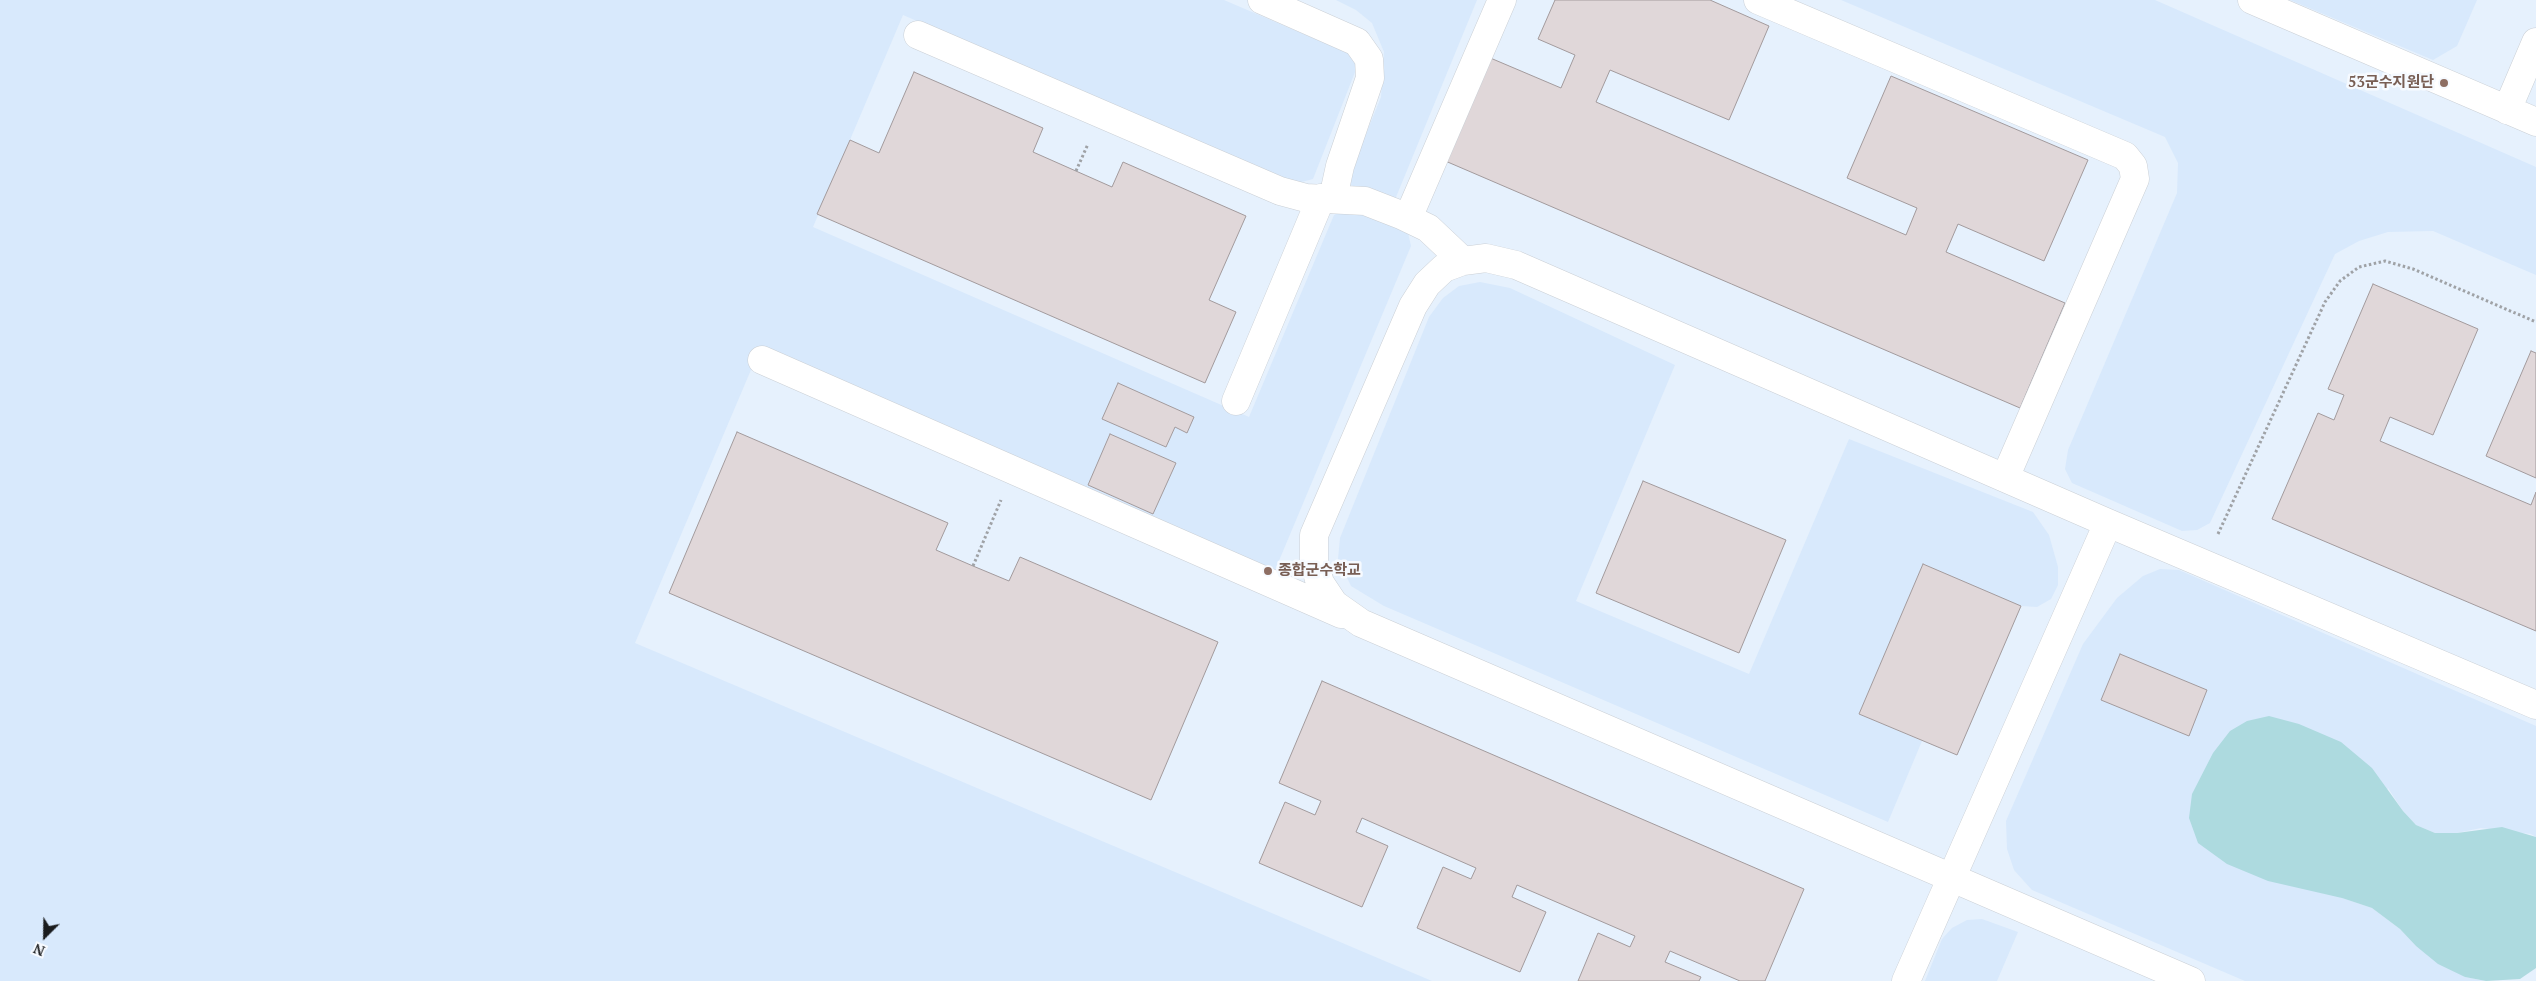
<!DOCTYPE html>
<meta charset="utf-8">
<style>
body{margin:0}
#map{position:relative;width:2536px;height:981px;overflow:hidden;background:#f6faff;font-family:"PT Serif",serif}
canvas{display:block}
.north{position:absolute;left:20px;top:911px;width:50px;height:50px;-webkit-text-stroke:4px #f6faff;paint-order:stroke;rotate:203deg;font-size:14px;font-weight:700;line-height:20px;text-align:center;color:#1a1c1e}
.north::after{content:'';display:block;margin:auto;width:18px;height:22px;background:#1a1c1e;clip-path:polygon(50% 0,100% 100%,50% 72%,0 100%)}
</style>
<div id="map">
<canvas width="2536" height="981"></canvas>
<div class="north">N</div>
</div>
<script>
const ctx = document.querySelector('canvas').getContext('2d');
ctx.lineJoin = 'round';
function fill(path, color) { ctx.fillStyle = color; ctx.fill(path, 'evenodd'); }
const poly = rows => new Path2D(rows.map(r => 'M' + r).join(''));
function strokePath(path, color, width, dash) { ctx.strokeStyle = color; ctx.lineWidth = width; ctx.lineCap = dash ? 'butt' : 'round'; ctx.setLineDash(dash || []); ctx.stroke(path); }
function drawText(font, color, halo, rows, align = 'center') {
  ctx.font = font + ' "PT Serif","Noto Sans KR",serif'; ctx.lineWidth = 5; ctx.setLineDash([]); ctx.textBaseline = 'middle'; ctx.strokeStyle = halo; ctx.fillStyle = color; for (const [text, x, y, turn = 0] of rows) {
    ctx.save(); ctx.translate(x, y); ctx.rotate((+turn || 0) * Math.PI / 180); ctx.textAlign = isNaN(turn) ? turn : align; if (halo) ctx.strokeText(text, 0, 0); ctx.fillText(text, 0, 0); ctx.restore();
  }
}
fill(poly([
 [0,0,2536,0,2536,981,0,981]
]), '#e6f1fd');
fill(poly([
 [0,0,1224,0,1350,54,1357,67,1313,179,1294,184,903,15,813,227,1249,417,1334,215,1348,208,1408,233,1411,246,1273,575,759,351,635,643,1432,981,0,981],
 [1336,0,1477,0,1394,202,1346,183,1381,97,1384,52,1372,23,1356,10],
 [1841,0,2155,0,2536,167,2536,275,2433,231,2388,232,2359,241,2335,254,2210,523,2197,530,2182,531,2072,483,2065,469,2068,450,2177,193,2178,163,2165,137],
 [2290,0,2477,0,2457,46,2433,60],
 [1480,282,1510,288,1675,365,1576,601,1749,674,1849,439,2033,512,2049,535,2058,567,2058,585,2051,599,2037,607,2021,606,1923,564,1859,714,1922,741,1888,822,1384,606,1351,586,1338,559,1340,538,1429,317,1443,298,1459,286],
 [2160,569,2179,570,2536,726,2536,837,2531,834,2481,828,2457,833,2435,833,2416,825,2403,811,2388,788,2342,898,2372,908,2400,929,2416,946,2465,977,2486,981,2245,981,2032,890,2014,870,2007,849,2006,821,2083,644,2117,598,2143,576],
 [1982,919,2018,932,1997,981,1925,981,1942,939,1952,928,1967,920]
]), '#d8e9fc');
fill(poly([
 [2269,716,2299,724,2341,742,2372,768,2403,811,2416,825,2435,833,2457,833,2502,827,2536,837,2536,968,2520,979,2486,981,2465,977,2438,964,2416,946,2400,929,2372,908,2342,898,2268,881,2227,864,2198,843,2189,818,2192,794,2213,753,2230,731,2247,721]
]), '#addadf');
const building = poly([
 [1555,0,1710,0,1769,26,1729,120,1610,70,1596,102,1906,235,1917,208,1847,178,1891,76,2088,160,2044,261,1958,224,1946,252,2065,303,2020,408,1443,160,1488,57,1561,88,1575,55,1538,39,1555,0],
 [914,72,1043,128,1033,152,1112,187,1123,162,1246,216,1209,300,1236,312,1205,383,817,214,850,140,879,153,914,72],
 [2373,284,2478,329,2433,435,2390,417,2380,441,2531,505,2536,492,2536,631,2272,519,2318,413,2334,420,2344,395,2328,389,2373,284],
 [2531,351,2536,353,2536,478,2486,456,2531,351],
 [1118,383,1194,417,1187,433,1175,427,1166,447,1102,419,1118,383],
 [737,432,948,523,936,550,973,566,1009,581,1020,557,1218,642,1151,800,669,593,737,432],
 [1110,434,1176,463,1153,514,1088,485,1110,434],
 [1643,481,1786,540,1739,653,1596,593,1643,481],
 [1923,564,2021,606,1957,755,1859,714,1923,564],
 [2120,654,2207,690,2189,736,2101,700,2120,654],
 [1322,681,1804,889,1765,981,1740,981,1670,951,1665,962,1701,977,1699,981,1578,981,1598,933,1630,947,1635,936,1517,885,1512,897,1546,912,1520,972,1417,928,1443,867,1471,879,1476,868,1362,818,1356,832,1388,846,1362,907,1259,863,1285,802,1315,815,1321,801,1279,783,1322,681]
]);
fill(building, '#e0d7d9');
strokePath(building, '#a39b9d', 1);
const minor = poly([
 [1262,0,1357,42,1369,59,1370,78,1340,166,1333,198],
 [1758,0,2125,156,2133,166,2135,179,2005,478],
 [2252,0,2536,122],
 [918,35,1280,191,1306,198,1365,201,1401,215,1428,228,1463,261],
 [2507,110,2536,42],
 [1408,218,1502,0],
 [762,360,1341,614],
 [1236,401,1321,198],
 [1906,981,2108,523],
 [2191,981,1361,623,1334,604,1320,583,1314,562,1314,535,1413,306,1427,284,1444,268,1463,261,1486,258,1516,265,2108,523,2536,705]
]);
strokePath(minor, '#cbd0d6', 29);
strokePath(poly([
 [1076,171,1088,144],
 [2218,534,2325,302,2340,281,2359,267,2385,261,2413,269,2536,322],
 [973,566,1001,500]
]), '#9fa2a6', 3, [2.5, 2.5]);
strokePath(minor, '#fff', 28);
for (const [x, y, r, color] of [
 [2444,83,5,"#8d6e63"],
 [1268,571,5,"#8d6e63"]
]) { const dot = new Path2D(); dot.arc(x, y, r, 0, 2 * Math.PI); ctx.fillStyle = color; ctx.fill(dot); strokePath(dot, '#f6faff', 2); }
drawText('bold 15px', '#785e54', '#f6faff', [
 ["53군수지원단",2434,83],
 ["종합군수학교",1278,571,"left"]
], 'right');
</script>
